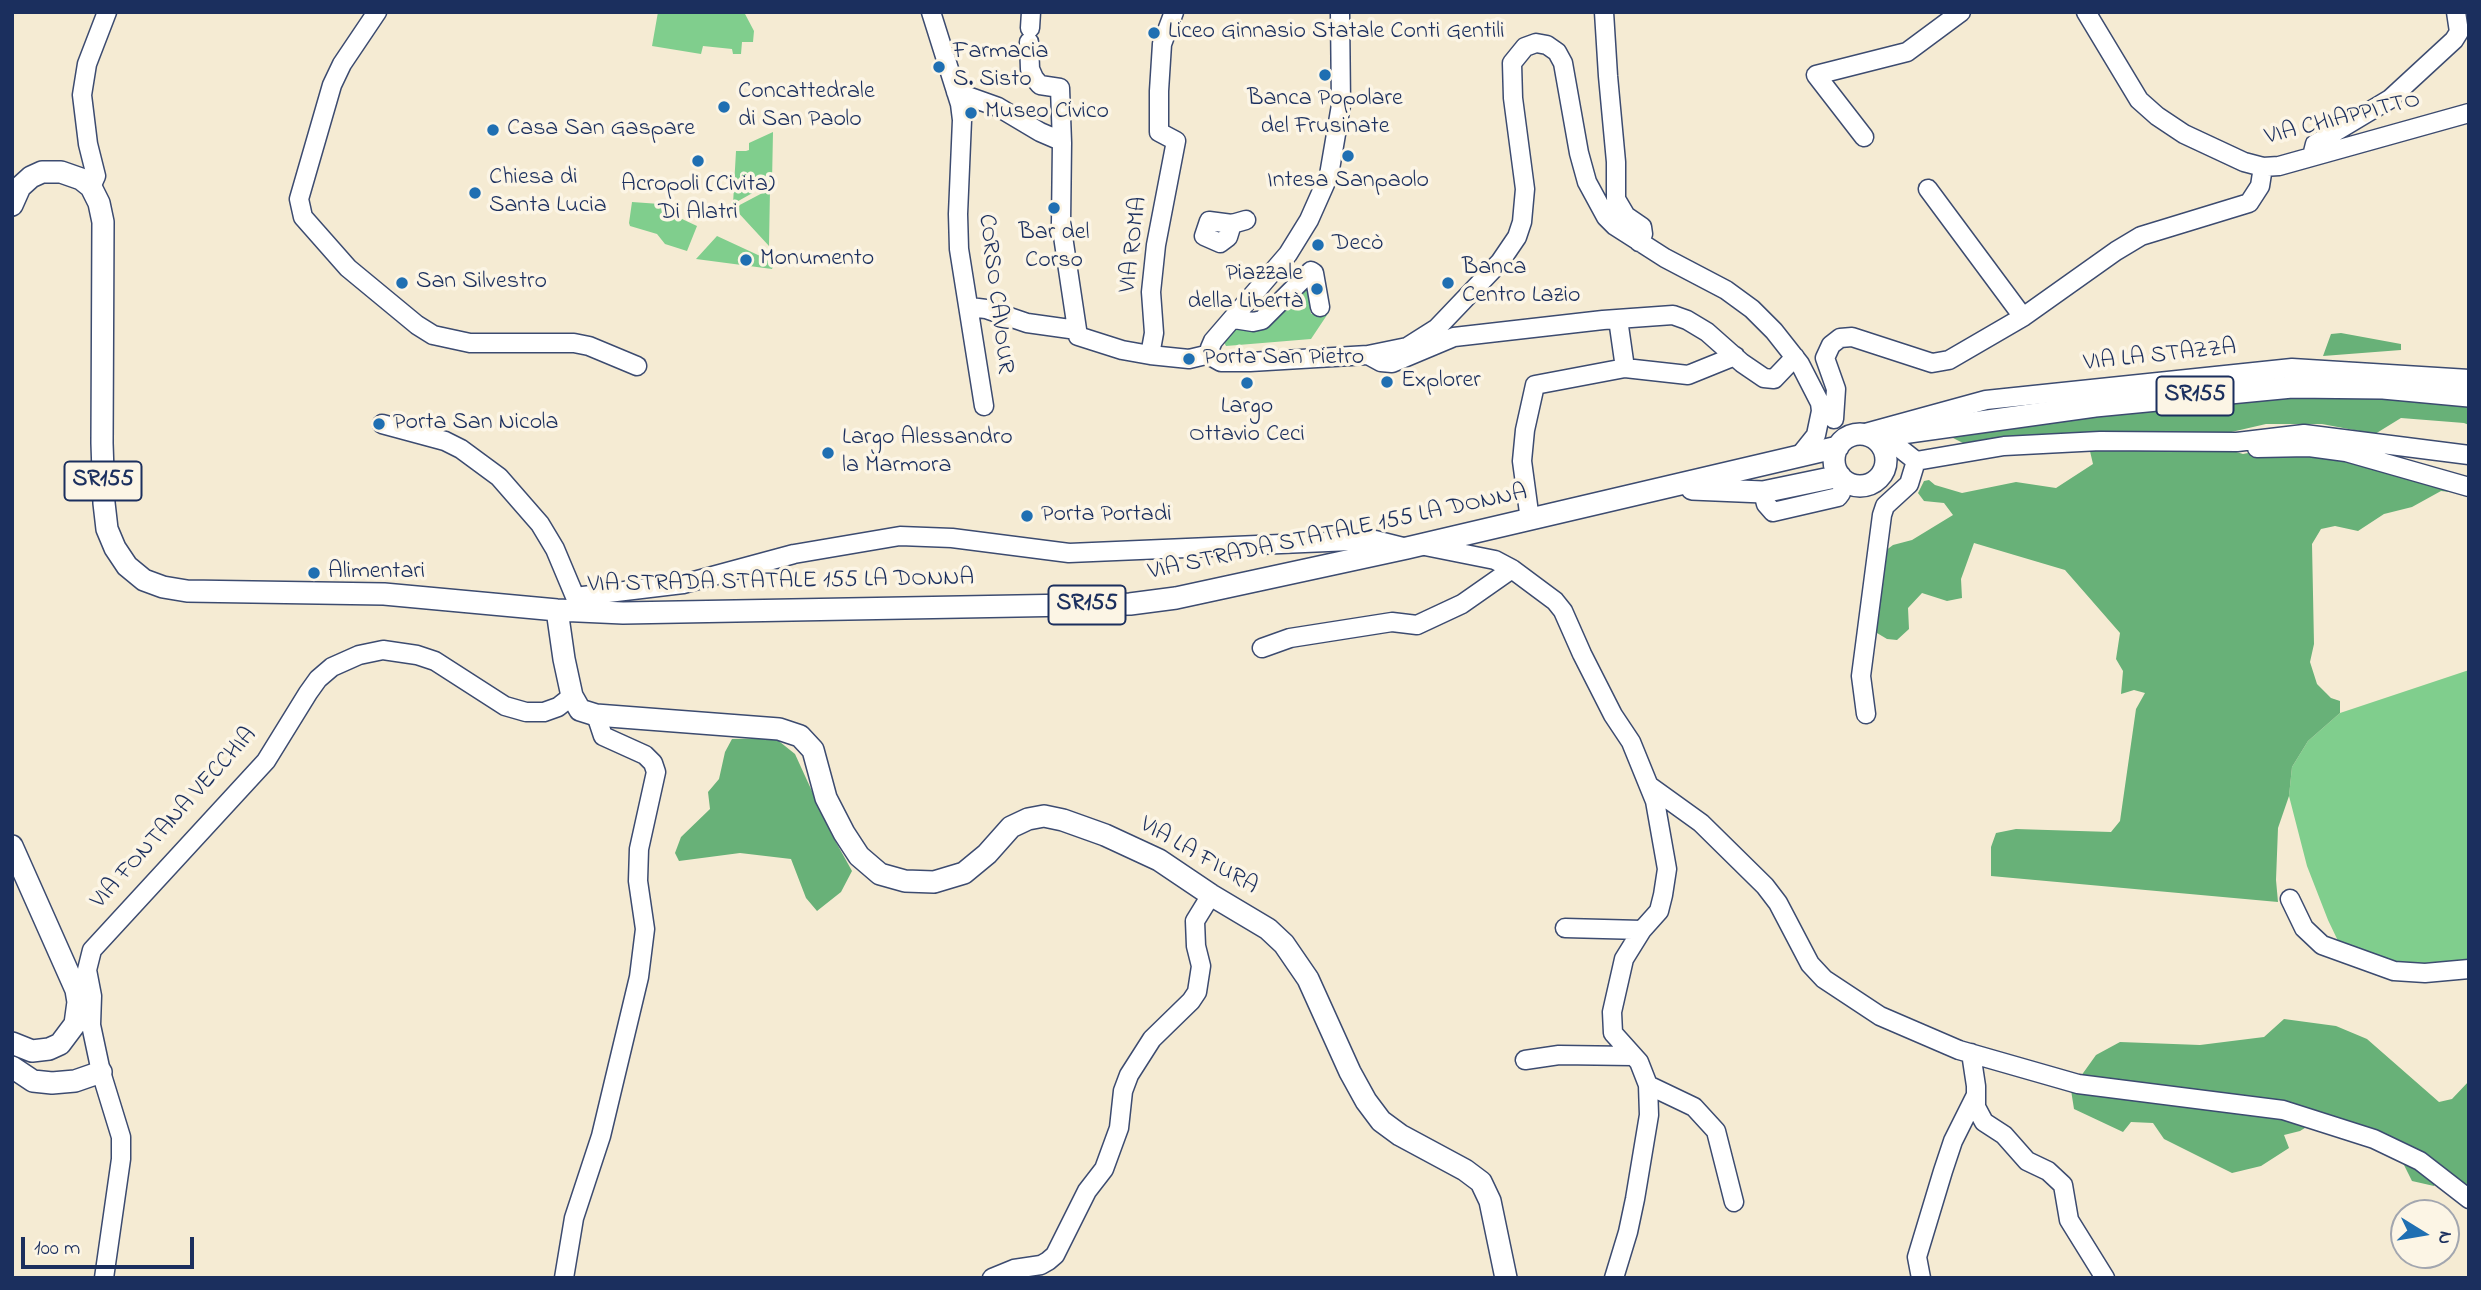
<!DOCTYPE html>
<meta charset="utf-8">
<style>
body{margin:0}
#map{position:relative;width:2481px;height:1290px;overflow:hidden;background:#f5ebd3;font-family:"Indie Flower",sans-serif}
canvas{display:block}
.frame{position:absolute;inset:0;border:14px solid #1b2f5e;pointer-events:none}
.north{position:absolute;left:2390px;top:1199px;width:70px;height:70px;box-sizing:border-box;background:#fcf5e5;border:2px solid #a2a6af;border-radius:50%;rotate:101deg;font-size:19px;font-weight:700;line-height:28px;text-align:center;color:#1b2f5e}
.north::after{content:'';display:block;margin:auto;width:24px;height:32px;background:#1f6fb2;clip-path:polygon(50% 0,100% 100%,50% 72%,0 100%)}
.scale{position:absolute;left:21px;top:1237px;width:173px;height:32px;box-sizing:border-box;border:4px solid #1b2f5e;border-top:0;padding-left:9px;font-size:21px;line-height:24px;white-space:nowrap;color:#1b2f5e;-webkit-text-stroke:5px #fcf5e5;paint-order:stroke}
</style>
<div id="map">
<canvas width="2481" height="1290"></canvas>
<div class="frame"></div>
<div class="north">N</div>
<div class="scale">100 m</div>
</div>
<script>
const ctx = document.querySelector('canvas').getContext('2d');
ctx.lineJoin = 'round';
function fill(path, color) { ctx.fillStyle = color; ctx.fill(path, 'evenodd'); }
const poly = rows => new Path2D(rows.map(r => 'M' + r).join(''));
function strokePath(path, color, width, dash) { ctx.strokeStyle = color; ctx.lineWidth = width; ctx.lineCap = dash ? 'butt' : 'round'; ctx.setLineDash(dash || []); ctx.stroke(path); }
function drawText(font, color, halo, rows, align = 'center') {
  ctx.font = font + ' "Indie Flower",sans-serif'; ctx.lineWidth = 7; ctx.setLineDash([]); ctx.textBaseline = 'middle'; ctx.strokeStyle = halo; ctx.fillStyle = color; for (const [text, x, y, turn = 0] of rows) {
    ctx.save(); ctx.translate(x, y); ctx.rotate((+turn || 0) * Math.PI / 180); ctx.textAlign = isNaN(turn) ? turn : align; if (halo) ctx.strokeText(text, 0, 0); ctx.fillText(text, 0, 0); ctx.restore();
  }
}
fill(poly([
 [658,12,744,12,754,31,753,42,742,42,741,54,733,54,732,49,703,46,701,54,652,46],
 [773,132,772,182,733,204,736,151,746,151,749,150,749,143],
 [770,189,769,246,734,208],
 [632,202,660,204,665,211,697,226,687,251,665,244,657,234,630,226,629,223],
 [717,236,758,255,774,264,772,269,696,259],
 [1306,267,1311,314,1329,312,1311,339,1226,346,1223,340,1233,326,1253,316],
 [2469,670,2469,962,2432,975,2339,943,2328,920,2307,866,2289,796,2292,767,2308,741,2340,713]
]), '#80ce8d');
fill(poly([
 [2341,333,2401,344,2401,350,2323,356,2331,334],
 [2284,393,2355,395,2469,404,2469,425,2464,423,2401,418,2375,434,2322,424,2266,424,2227,433,2183,438,1967,445,1949,436],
 [2287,445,2440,478,2469,477,2469,494,2441,491,2412,507,2384,514,2358,531,2335,526,2321,529,2312,544,2314,644,2310,662,2317,684,2331,698,2340,701,2340,713,2308,741,2292,767,2289,796,2278,828,2276,880,2278,902,1991,876,1991,847,1996,833,2016,829,2111,832,2120,821,2136,709,2145,693,2134,690,2121,694,2123,671,2116,659,2120,633,2065,570,1974,543,1961,579,1962,598,1947,601,1922,593,1908,608,1909,629,1897,640,1887,639,1872,630,1885,551,1893,545,1912,540,1953,515,1944,503,1924,501,1918,493,1924,481,1929,480,1935,485,1962,493,2016,482,2056,488,2093,464,2089,447,2223,448,2243,454],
 [775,738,795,754,832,835,852,871,841,892,817,911,806,898,791,859,740,853,679,861,675,853,681,837,710,809,708,792,719,779,725,752,732,739],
 [2284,1019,2336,1026,2367,1039,2439,1102,2452,1099,2469,1081,2469,1185,2443,1174,2434,1186,2412,1181,2403,1163,2384,1139,2321,1118,2300,1131,2284,1135,2289,1148,2261,1166,2232,1173,2164,1139,2153,1123,2131,1122,2123,1132,2074,1109,2071,1090,2096,1055,2120,1042,2200,1045,2264,1037]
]), '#68b178');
const minor = poly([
 [377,12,342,64,332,85,299,199,303,217,348,268,417,325,433,335,470,343,574,343,589,346,637,366],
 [931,12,960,104,962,120,958,214,959,249,984,406],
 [1340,12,1341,105,1329,175,1309,220,1288,254,1213,341,1210,348,1212,357,1221,362,1250,362,1368,355,1407,347,1437,328,1500,262,1517,237,1522,222,1525,189,1513,98,1512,63,1525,47,1536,43,1547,45,1557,52,1563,63,1579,153,1587,182,1606,217,1615,226,1665,258,1726,290,1752,309,1774,331,1800,364,1820,403,1821,411,1816,435,1800,455],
 [1604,12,1608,76,1616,162,1616,199,1626,216,1642,227,1643,234,1639,242],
 [2086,12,2139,100,2157,116,2184,134,2244,162,2263,167,2279,166,2469,113],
 [1030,28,1031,12],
 [1029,42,1030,69,1034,78,1040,85,1060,88,1062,143,1061,223,1078,336,1122,350,1150,355,1189,359,1210,354],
 [956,92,998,107,1040,132,1061,141],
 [1864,137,1816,75,1907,52,1961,12],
 [2312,156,2315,144,2390,99,2454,40,2459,32,2456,12],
 [91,187,96,176,88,144,82,95,87,64,107,12],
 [1928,189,2023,317],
 [1232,224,1228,237,1220,243,1204,236,1209,221,1232,224,1246,220],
 [970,307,986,309,1027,323,1077,330],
 [1234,319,1253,322,1262,320,1311,271,1314,273,1320,307],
 [1618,319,1625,368],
 [1150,355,1154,333,1151,292,1156,245,1176,141,1159,132,1159,91,1162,44,1174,12],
 [1370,356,1381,362,1392,363,1454,337,1603,320,1673,315,1687,320,1707,332,1742,363,1764,378,1774,379,1795,357],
 [1834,419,1836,389,1825,358,1831,345,1840,338,1852,337,1932,363,1949,360,2023,317,2116,251,2141,236,2249,203,2260,186,2263,167],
 [382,424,445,441,461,449,499,477,540,524,555,549,576,599,575,609],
 [1862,434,1986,400,2292,368,2469,379],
 [1897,446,1916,461,2004,446,2100,441,2237,442,2304,434,2469,455],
 [2257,448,2309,447,2346,452,2469,487],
 [1763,492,1766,504,1773,512,1838,497,1841,493],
 [1530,520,1522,461,1525,430,1535,385,1625,368,1688,375,1735,356],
 [1420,545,1495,560,1512,569,1555,601,1563,611,1582,654,1613,715,1631,742,1655,801,1667,869,1663,895,1659,911,1642,930,1624,959,1612,1012,1613,1033,1639,1062,1648,1085,1649,1115,1635,1199,1628,1232,1614,1278],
 [576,599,583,596,683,584,794,554,900,536,952,538,1069,553,1375,540,1407,548],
 [1262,648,1290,638,1392,622,1417,625,1462,604,1512,569],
 [1866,714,1861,676,1882,515,1885,506,1909,484,1916,461],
 [1651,787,1701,823,1765,886,1778,903,1810,964,1824,979,1880,1016,1959,1050,2078,1084,2283,1110,2374,1139,2420,1161,2469,1199],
 [2290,899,2304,928,2322,945,2394,971,2425,973,2469,969],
 [1565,928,1642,930],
 [82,1016,91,1025,101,1072,121,1137,121,1159,104,1278],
 [91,1025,92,996,87,970,92,950,266,761,308,693,318,679,332,667,359,655,383,650,417,655,435,661,505,706,526,712,544,712,558,707,572,696],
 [1971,1053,1976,1086,1976,1107,1984,1122,2004,1135,2027,1161,2048,1171,2063,1185,2069,1220,2105,1278],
 [1525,1060,1559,1055,1633,1056],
 [1648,1085,1694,1107,1716,1131,1734,1202],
 [564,1278,574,1218,601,1136,639,977,645,929,638,881,639,849,656,772,653,763,645,755,603,736,596,715],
 [992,1278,1014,1269,1041,1265,1048,1261,1055,1255,1087,1191,1104,1169,1119,1128,1123,1091,1129,1075,1152,1039,1191,1001,1197,992,1201,966,1196,946,1195,921,1211,895],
 [1921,1278,1917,1257,1943,1171,1953,1141,1976,1095]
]);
const major = poly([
 [12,205,20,187,31,177,42,172,61,172,81,179,91,187,99,203,103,222,102,443,104,503,107,529,115,548,127,566,144,580,163,587,187,591,384,594,557,610,623,613,1130,604,1176,598,1407,548,1838,447],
 '1834 460a26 26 0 1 1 52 0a26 26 0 1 1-52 0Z',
 [1873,437,2095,406,2292,387,2383,388,2469,396],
 [1692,489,1763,492,1840,476],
 [557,610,564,659,572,696,580,710,596,715,779,729,800,736,813,750,826,798,844,833,859,856,880,874,905,881,934,882,964,873,987,854,1011,827,1028,819,1044,816,1063,820,1105,835,1159,860,1211,895,1268,929,1284,944,1308,979,1350,1072,1366,1101,1381,1121,1400,1135,1465,1170,1481,1182,1490,1201,1506,1278],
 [12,846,76,990,78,1002,75,1024,60,1044,49,1049,32,1051,12,1043],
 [12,1067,33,1081,52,1083,75,1081,101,1072]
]);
strokePath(minor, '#3c4b70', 21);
strokePath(major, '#3c4b70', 24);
strokePath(minor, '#fff', 18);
strokePath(major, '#fff', 21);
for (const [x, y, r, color] of [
 [1154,33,7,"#1f6fb2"],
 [939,67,7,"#1f6fb2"],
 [1325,75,7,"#1f6fb2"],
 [724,107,7,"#1f6fb2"],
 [971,113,7,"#1f6fb2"],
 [493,130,7,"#1f6fb2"],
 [1348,156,7,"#1f6fb2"],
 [698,161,7,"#1f6fb2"],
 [475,193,7,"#1f6fb2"],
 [1054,208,7,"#1f6fb2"],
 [1318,245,7,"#1f6fb2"],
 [746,260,7,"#1f6fb2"],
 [402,283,7,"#1f6fb2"],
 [1448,283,7,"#1f6fb2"],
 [1317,289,7,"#1f6fb2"],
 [1189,359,7,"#1f6fb2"],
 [1387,382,7,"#1f6fb2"],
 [1247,383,7,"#1f6fb2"],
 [379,424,7,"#1f6fb2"],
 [828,453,7,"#1f6fb2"],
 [1027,516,7,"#1f6fb2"],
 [314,573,7,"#1f6fb2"]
]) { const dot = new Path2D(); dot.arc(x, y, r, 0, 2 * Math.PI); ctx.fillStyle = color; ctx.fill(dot); strokePath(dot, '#fcf5e5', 2.5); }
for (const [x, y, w] of [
 [2195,396,77],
 [103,481,77],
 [1087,605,77]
]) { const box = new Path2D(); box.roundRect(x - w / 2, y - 19.5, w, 39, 5); ctx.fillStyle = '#fcf5e5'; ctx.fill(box); strokePath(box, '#1b2f5e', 2); }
drawText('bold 23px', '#1b2f5e', null, [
 ["SR155",2195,396],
 ["SR155",103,481],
 ["SR155",1087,605]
]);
drawText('24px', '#1b2f5e', '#fcf5e5', [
 ["Liceo Ginnasio Statale Conti Gentili",1168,33],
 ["Farmacia",953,53],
 ["S. Sisto",953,81],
 ["Concattedrale",738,93],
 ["di San Paolo",738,121],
 ["Banca Popolare",1325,100,"center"],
 ["del Frusinate",1325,128,"center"],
 ["Museo Civico",985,113],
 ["Casa San Gaspare",507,130],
 ["Chiesa di",489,179],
 ["Santa Lucia",489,207],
 ["Intesa Sanpaolo",1348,182,"center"],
 ["Acropoli (Civita)",698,186,"center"],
 ["Di Alatri",698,214,"center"],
 ["Bar del",1054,234,"center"],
 ["Corso",1054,262,"center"],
 ["Decò",1332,245],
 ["Monumento",760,260],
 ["Banca",1462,269],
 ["Centro Lazio",1462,297],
 ["Piazzale",1303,275,"right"],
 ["della Libertà",1303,303,"right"],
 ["San Silvestro",416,283],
 ["Porta San Pietro",1203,359],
 ["Explorer",1401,382],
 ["Largo",1247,408,"center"],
 ["Ottavio Ceci",1247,436,"center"],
 ["Porta San Nicola",393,424],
 ["Largo Alessandro",842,439],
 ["la Marmora",842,467],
 ["Porta Portadi",1041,516],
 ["Alimentari",328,573]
], 'left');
drawText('24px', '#1b2f5e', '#fcf5e5', [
 ["VIA CHIAPPITTO",2343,120,-14],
 ["VIA ROMA",1135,245,-83],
 ["CORSO CAVOUR",994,294,83],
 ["VIA LA STAZZA",2160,357,-6],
 ["VIA STRADA STATALE 155 LA DONNA",1338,534,-12],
 ["VIA STRADA STATALE 155 LA DONNA",781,583,-1],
 ["VIA FONTANA VECCHIA",175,819,-48],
 ["VIA LA FIURA",1198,857,30]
]);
</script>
